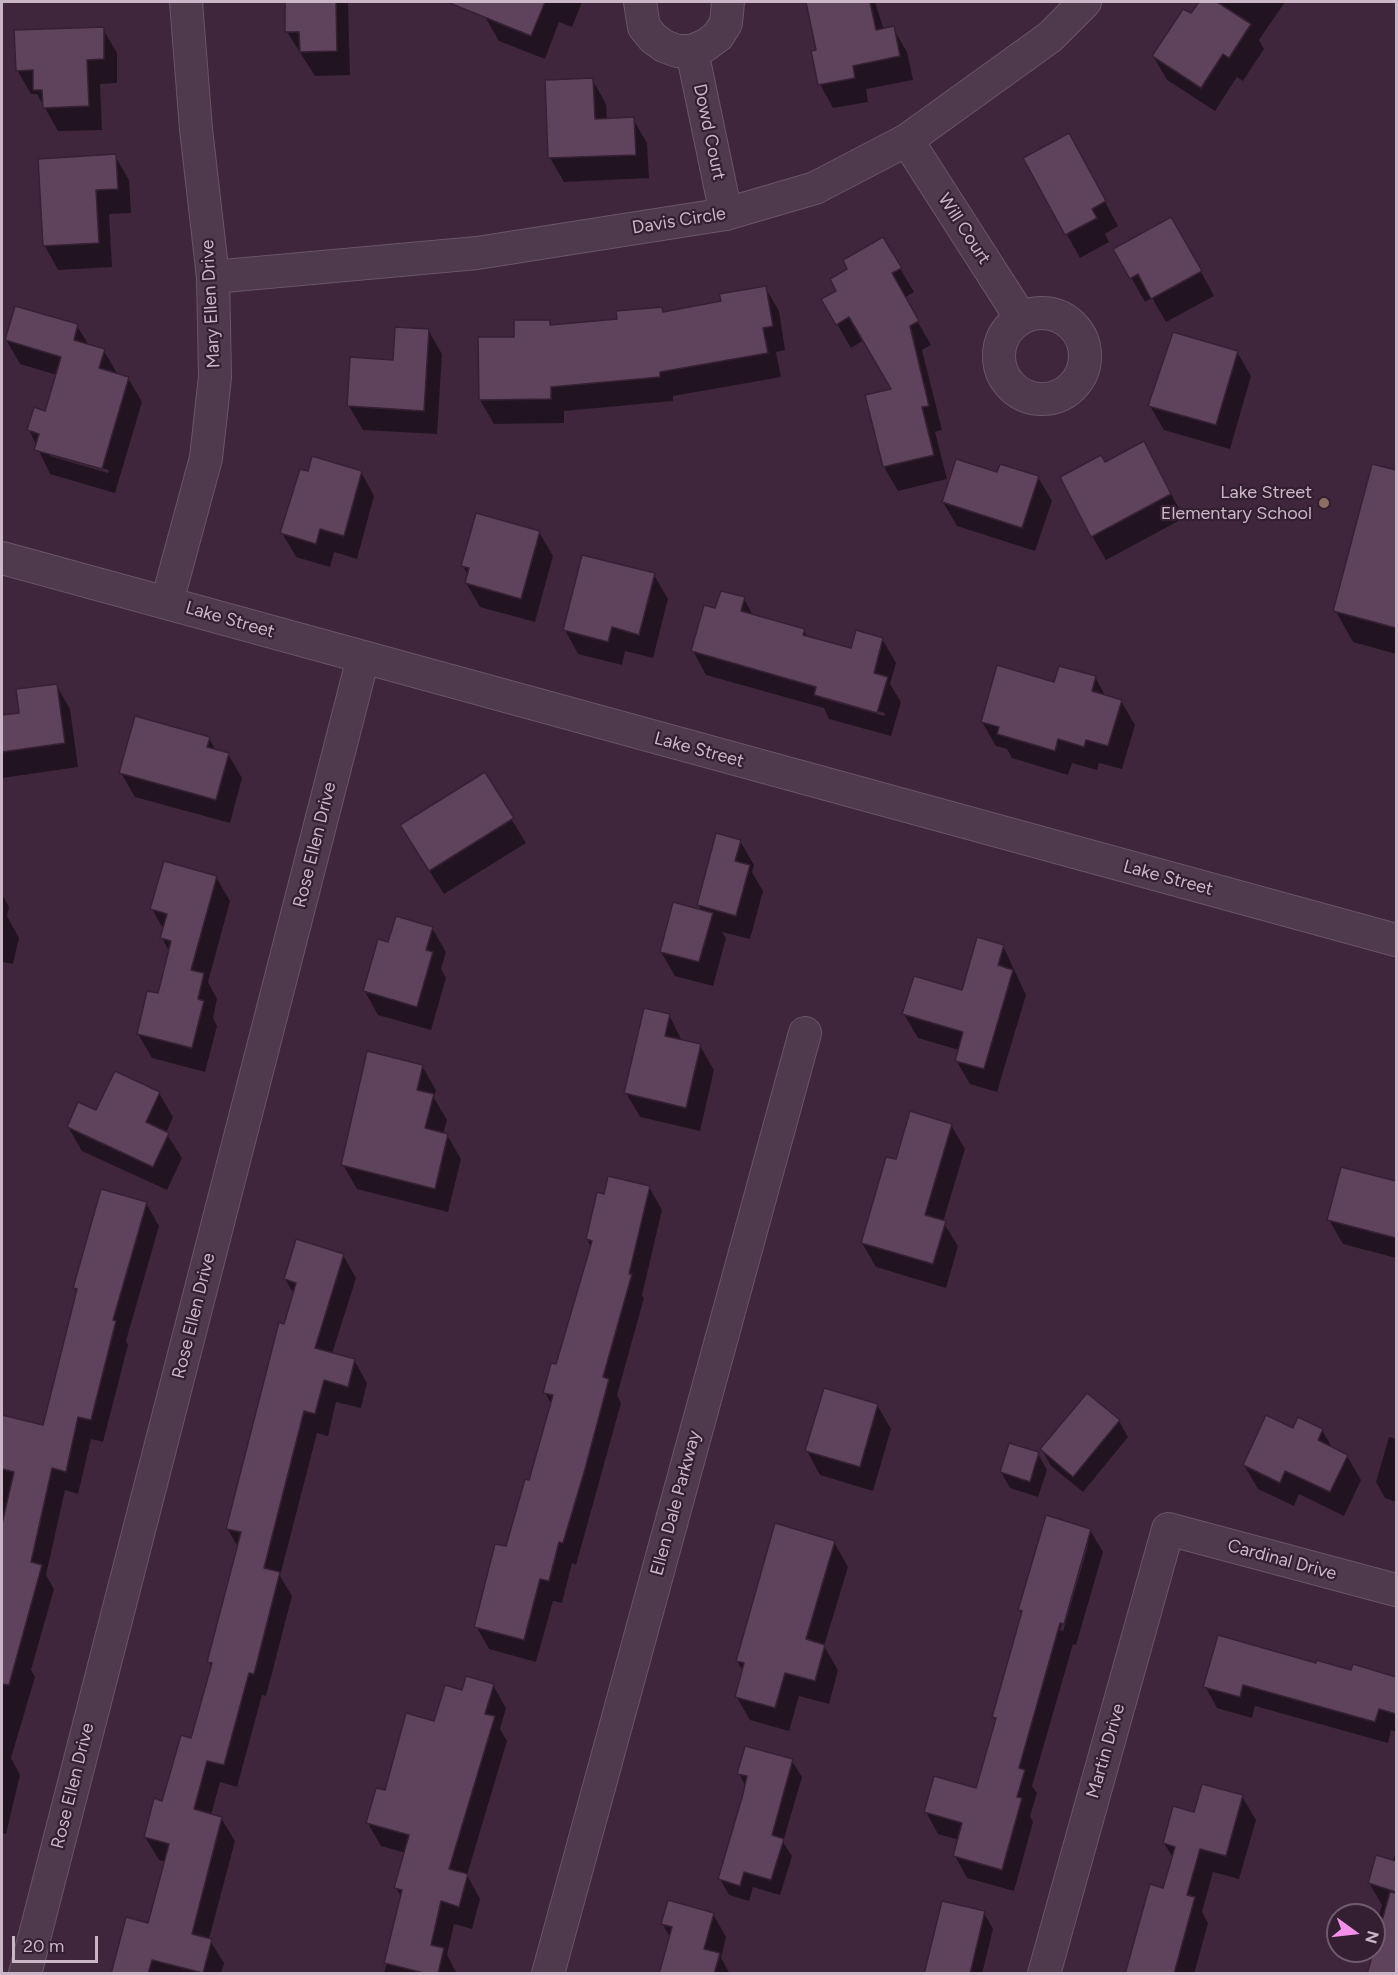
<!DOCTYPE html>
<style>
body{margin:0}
#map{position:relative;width:1398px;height:1975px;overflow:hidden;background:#3f263d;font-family:Figtree,sans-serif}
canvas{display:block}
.frame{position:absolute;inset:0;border:3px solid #cab6c7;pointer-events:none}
.north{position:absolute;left:1326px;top:1903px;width:60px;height:60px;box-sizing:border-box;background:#341f32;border:2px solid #705b6e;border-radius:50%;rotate:105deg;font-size:16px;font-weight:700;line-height:24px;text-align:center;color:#cab6c7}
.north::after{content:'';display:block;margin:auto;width:21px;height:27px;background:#f58fe9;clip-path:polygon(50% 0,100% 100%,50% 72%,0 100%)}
.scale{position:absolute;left:12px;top:1936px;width:86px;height:27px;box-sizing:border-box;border:3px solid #cab6c7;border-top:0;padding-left:8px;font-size:18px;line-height:21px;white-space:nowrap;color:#cab6c7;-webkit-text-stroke:4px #341f32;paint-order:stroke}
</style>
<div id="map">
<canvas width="1398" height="1975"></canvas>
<div class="frame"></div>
<div class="north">N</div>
<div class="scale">20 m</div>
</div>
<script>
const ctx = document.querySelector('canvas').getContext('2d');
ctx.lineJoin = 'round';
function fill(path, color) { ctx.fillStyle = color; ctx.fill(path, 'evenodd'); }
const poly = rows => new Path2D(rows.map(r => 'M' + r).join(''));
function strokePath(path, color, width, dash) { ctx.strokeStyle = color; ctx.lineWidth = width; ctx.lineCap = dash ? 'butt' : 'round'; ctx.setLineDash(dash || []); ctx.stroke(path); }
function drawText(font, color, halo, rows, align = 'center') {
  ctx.font = font + ' Figtree,sans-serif'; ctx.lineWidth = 4.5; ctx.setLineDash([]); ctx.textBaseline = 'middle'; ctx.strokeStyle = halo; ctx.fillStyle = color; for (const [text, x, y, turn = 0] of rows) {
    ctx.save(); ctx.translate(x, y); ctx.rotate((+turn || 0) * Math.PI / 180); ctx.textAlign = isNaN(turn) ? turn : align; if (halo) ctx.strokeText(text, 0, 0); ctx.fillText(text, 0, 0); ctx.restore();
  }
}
fill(poly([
 [286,2,348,2,350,75,315,76,287,32],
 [491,2,582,2,572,27,559,22,545,59,499,41,485,17],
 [807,2,875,2,884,30,893,28,907,52,913,80,866,89,868,102,833,108,820,84,817,51],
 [1200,2,1285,2,1259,40,1264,49,1243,81,1237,77,1215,111,1167,80,1153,56,1191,16],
 [103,29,117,53,117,83,100,84,102,130,58,131,37,94,31,94,17,70],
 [592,79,606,104,607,120,633,119,647,143,649,178,564,182,550,158,547,81],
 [115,156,129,180,131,213,109,214,112,267,58,270,45,246],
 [1025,159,1082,159,1118,226,1105,234,1109,242,1080,258],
 [883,239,914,292,904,298,931,345,922,350,942,430,935,432,947,479,898,491,884,467,867,396,893,390,864,340,851,348,823,300,838,291,849,269],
 [1185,242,1214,296,1166,322,1152,298,1145,302,1115,249],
 [765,287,779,311,785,350,776,352,781,377,673,396,673,401,564,411,564,423,494,424,480,400,516,338,549,321,552,327,619,321,662,309,664,313,722,303],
 [77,326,90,347,104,351,118,375,128,378,142,402,115,493,50,474,29,430,46,413,57,375,20,364,6,340],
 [50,453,109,470,108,473,50,456],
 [428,330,442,354,437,434,363,430,349,406],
 [1237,352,1251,376,1230,449,1164,430,1150,406],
 [1144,443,1184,518,1106,560,1092,536,1104,464],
 [1373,466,1396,472,1396,654,1353,642,1335,610],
 [361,472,374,496,357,559,334,552,330,567,296,557,282,533,309,473],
 [1038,477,1052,501,1035,551,957,526,943,502],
 [539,532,553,556,535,622,480,607,466,583,468,575,463,566],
 [654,575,668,599,653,658,625,651,622,665,578,654,565,630],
 [744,599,754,617,804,631,808,637,852,650,882,639,896,663,890,684,901,702,891,736,829,719,824,708,706,675,693,651,716,610],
 [821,695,885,713,884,716,821,698],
 [1095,677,1106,697,1121,701,1135,725,1122,769,1099,763,1097,770,1072,763,1068,775,1012,758,1007,749,996,746,982,722,1055,684],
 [56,685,70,709,78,767,2,778,2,717,21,714],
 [209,738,216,751,228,754,242,778,230,823,135,797,121,773],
 [484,775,526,843,444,894,416,850],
 [740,841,754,865,752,872,763,891,750,939,722,932,726,938,713,986,675,976,661,952,702,911,698,905],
 [216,877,230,901,208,982,217,999,213,1018,217,1026,205,1072,152,1058,138,1034,159,995,170,953,162,938,164,930,152,909],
 [2,894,9,907,7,916,19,938,13,964,2,962],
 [432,928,446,952,441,969,446,978,431,1030,378,1015,364,990,389,944],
 [1003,946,1026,995,997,1092,970,1084,956,1060,959,1050,918,1038,904,1014,963,992],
 [669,1015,682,1041,700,1046,714,1070,700,1131,640,1117,626,1093],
 [422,1066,436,1090,434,1098,447,1120,443,1134,447,1135,461,1159,448,1212,357,1189,343,1165],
 [159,1093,173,1117,166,1133,182,1158,167,1190,82,1151,68,1127,97,1112],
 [951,1125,965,1149,943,1222,958,1246,946,1288,876,1267,862,1243,897,1161],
 [1342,1169,1396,1183,1396,1258,1343,1244,1329,1220],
 [649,1187,662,1210,642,1295,644,1298,617,1395,621,1403,576,1565,572,1563,562,1603,553,1601,536,1662,489,1649,476,1626,530,1482,552,1405,545,1393,557,1366,591,1247,587,1239],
 [146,1203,159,1226,126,1341,128,1345,103,1442,91,1439,78,1494,65,1490,46,1575,54,1589,31,1670,35,1677,11,1758,20,1775,6,1834,2,1833,2,1416,44,1426,77,1293,74,1288],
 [343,1255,356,1278,332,1354,354,1360,367,1383,361,1408,336,1402,328,1436,317,1433,280,1576,292,1596,266,1696,262,1695,237,1787,220,1782,211,1815,221,1818,235,1841,209,1939,224,1963,221,1974,112,1974,150,1925,166,1862,159,1860,145,1837,192,1739,212,1668,209,1662,238,1547,227,1528,294,1294,285,1279],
 [877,1405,891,1429,873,1491,820,1475,807,1451],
 [1119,1421,1128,1437,1083,1492,1051,1466,1042,1450],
 [1294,1430,1322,1430,1333,1449,1347,1456,1361,1480,1344,1516,1299,1494,1294,1506,1258,1489,1244,1465],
 [1389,1437,1396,1439,1396,1502,1385,1498,1376,1482],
 [1038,1454,1047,1470,1038,1497,1010,1488,1001,1472],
 [1090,1530,1103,1552,1076,1645,1073,1644,1032,1786,1037,1793,1030,1816,1033,1822,1014,1891,967,1878,955,1856,959,1840,938,1834,926,1812,977,1789,996,1722,993,1717,1022,1615,1019,1610],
 [1085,1545,1088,1545,1063,1631,1060,1630],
 [834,1542,848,1567,824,1646,838,1670,829,1704,799,1696,789,1731,750,1720,736,1696,743,1671,737,1661],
 [1317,1665,1352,1672,1354,1666,1396,1678,1396,1732,1391,1730,1388,1743,1255,1706,1252,1718,1217,1708,1205,1686],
 [493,1685,506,1708,500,1729,507,1741,467,1875,480,1899,472,1929,454,1924,447,1955,457,1974,384,1974,402,1898,396,1888,406,1853,381,1846,367,1822,436,1723,463,1691],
 [792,1761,802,1777,783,1842,792,1856,780,1895,753,1887,749,1901,729,1895,720,1879,746,1787,739,1773],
 [1242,1796,1256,1820,1239,1879,1213,1872,1202,1912,1208,1923,1194,1974,1127,1974,1164,1890,1173,1858,1164,1843,1195,1814],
 [1396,1851,1396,1974,1369,1974,1381,1929,1377,1922,1382,1905,1369,1883,1393,1861],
 [984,1913,993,1929,982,1974,926,1974],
 [713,1914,726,1937,721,1958,730,1974,660,1974,670,1937,662,1923]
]), '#0007');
const building = poly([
 [285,2,336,2,337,51,300,52,299,32,285,32,285,2],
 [447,2,545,2,531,36,447,2],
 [806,2,870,2,876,30,894,26,900,56,853,66,855,78,818,85,811,51,816,50,806,2],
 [1199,2,1217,2,1251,24,1229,58,1223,54,1201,88,1152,56,1183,9,1191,13,1199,2],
 [104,27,104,59,87,60,89,106,43,108,42,90,33,90,33,70,16,71,14,30,104,27],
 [593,78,595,119,634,117,636,155,548,158,545,80,593,78],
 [1069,133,1106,201,1092,209,1097,218,1065,235,1023,158,1069,133],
 [116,154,118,189,96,190,99,243,43,246,38,159,116,154],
 [1171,217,1202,271,1151,299,1138,274,1130,279,1113,249,1171,217],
 [883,237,902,268,892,273,919,321,910,326,929,406,922,407,934,455,883,467,865,395,891,389,849,317,836,325,821,299,836,291,830,279,847,269,843,260,883,237],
 [766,286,773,326,763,328,768,353,660,372,660,377,551,387,551,399,479,400,478,337,514,337,514,320,550,320,550,325,617,319,616,311,662,307,663,312,721,301,719,294,766,286],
 [15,306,78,324,74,340,105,349,99,368,129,377,102,469,34,450,39,434,27,430,34,407,45,411,61,357,5,340,15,306],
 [395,327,429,329,424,411,347,406,350,357,393,360,395,327],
 [1173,332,1238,351,1216,425,1148,406,1173,332],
 [1144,441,1171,494,1091,537,1060,477,1101,455,1105,462,1144,441],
 [312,456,362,471,344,536,320,529,316,544,280,533,300,469,308,471,312,456],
 [956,459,997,472,1000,464,1039,476,1022,528,942,502,956,459],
 [1372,464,1396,470,1396,628,1333,611,1372,464],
 [476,513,540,531,521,599,465,583,469,568,461,566,476,513],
 [582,555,655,573,639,635,612,627,608,642,563,630,582,555],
 [721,591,745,597,741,611,805,629,803,635,851,648,856,630,883,638,874,673,888,677,877,713,814,695,816,687,691,651,704,605,715,608,721,591],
 [997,665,1054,682,1059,666,1096,676,1092,691,1122,700,1108,746,1086,740,1084,747,1058,739,1055,751,997,734,999,727,981,722,997,665],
 [57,684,65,743,2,752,2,715,19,713,16,689,57,684],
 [135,716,210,737,207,747,229,753,216,800,119,773,135,716],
 [485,772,514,818,429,871,400,825,485,772],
 [716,833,741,840,735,861,750,865,736,916,697,905,716,833],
 [164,861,217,876,191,970,204,973,198,999,204,1001,192,1048,137,1034,147,991,158,993,171,941,160,938,167,914,150,909,164,861],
 [673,902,713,913,699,962,660,952,673,902],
 [396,916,433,927,426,950,433,952,417,1007,363,991,378,939,388,942,396,916],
 [977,937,1004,945,998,965,1013,970,984,1069,955,1061,963,1032,902,1014,914,976,962,990,977,937],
 [644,1008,670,1014,665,1036,701,1044,686,1108,624,1093,644,1008],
 [367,1051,423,1065,417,1090,434,1094,425,1128,448,1134,435,1189,341,1165,367,1051],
 [115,1071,160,1092,146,1122,169,1133,153,1167,67,1127,78,1102,96,1110,115,1071],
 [910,1111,952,1124,925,1215,946,1221,933,1264,861,1243,886,1157,896,1159,910,1111],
 [1341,1167,1396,1181,1396,1238,1327,1220,1341,1167],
 [608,1176,650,1186,629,1274,632,1274,603,1377,609,1379,585,1469,563,1543,559,1542,549,1581,540,1579,524,1640,474,1627,495,1544,506,1546,525,1479,529,1480,553,1395,543,1393,551,1363,556,1364,592,1241,586,1239,597,1192,604,1194,608,1176],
 [101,1189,147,1202,113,1320,116,1321,91,1420,78,1417,66,1472,52,1468,31,1562,42,1565,9,1685,2,1684,2,1524,14,1472,2,1469,2,1415,43,1425,77,1289,73,1288,101,1189],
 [296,1239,344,1254,315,1348,355,1359,348,1387,324,1380,315,1414,304,1411,264,1568,280,1572,254,1674,249,1673,224,1765,207,1761,194,1809,222,1817,192,1934,212,1939,203,1973,152,1960,148,1974,111,1974,126,1917,148,1923,169,1844,144,1837,154,1798,162,1801,181,1735,191,1738,212,1663,207,1662,241,1532,226,1529,279,1322,284,1324,296,1283,284,1279,296,1239],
 [824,1388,878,1404,860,1467,805,1451,824,1388],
 [1087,1393,1120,1420,1073,1477,1040,1449,1087,1393],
 [1266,1415,1293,1428,1298,1417,1323,1429,1318,1440,1348,1455,1330,1492,1285,1471,1280,1483,1243,1465,1266,1415],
 [1009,1443,1039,1452,1030,1482,1000,1472,1009,1443],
 [1046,1515,1091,1529,1064,1624,1060,1623,1019,1768,1025,1770,1017,1797,1022,1798,1002,1870,953,1856,962,1823,924,1812,934,1776,976,1788,996,1718,992,1717,1022,1611,1018,1610,1046,1515],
 [775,1523,835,1541,806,1639,825,1645,815,1681,785,1673,775,1708,735,1697,744,1663,736,1661,775,1523],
 [1218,1635,1316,1663,1316,1660,1351,1670,1353,1664,1396,1677,1396,1714,1379,1709,1375,1722,1243,1685,1240,1697,1203,1687,1218,1635],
 [466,1676,494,1684,485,1714,495,1716,449,1869,468,1874,459,1907,441,1901,431,1945,444,1948,438,1974,428,1974,384,1963,402,1890,394,1888,409,1835,366,1823,376,1788,385,1790,406,1713,434,1721,445,1685,462,1690,466,1676],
 [745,1746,793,1759,772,1835,784,1839,771,1880,744,1872,740,1886,718,1879,743,1794,747,1776,737,1774,745,1746],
 [1202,1784,1243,1795,1226,1856,1200,1849,1187,1895,1195,1897,1174,1974,1125,1974,1150,1884,1163,1888,1175,1847,1163,1843,1173,1806,1194,1812,1202,1784],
 [1376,1855,1396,1861,1396,1892,1368,1883,1376,1855],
 [1390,1892,1396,1893,1396,1974,1367,1974,1390,1892],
 [668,1900,714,1913,704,1949,720,1953,714,1974,659,1974,672,1927,661,1924,668,1900],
 [942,1901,985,1911,970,1974,924,1974,942,1901]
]);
fill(building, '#5f425c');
strokePath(building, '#362134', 1.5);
const street = poly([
 [640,2,644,27,653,38,664,46,677,51,692,51,706,45,718,36,726,23,728,2],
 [692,51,726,214],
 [907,140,1021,318],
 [213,277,477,253,726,214,815,188,907,140,1050,37,1085,2],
 '999 356a43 43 0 1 1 86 0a43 43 0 1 1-86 0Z',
 [2,558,1396,940],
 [167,602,206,458,215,377,213,277,196,129,186,2],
 [25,1974,363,658],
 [548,1974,805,1033],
 [1044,1974,1168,1529,1396,1590]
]);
strokePath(street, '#6a5567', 34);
strokePath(street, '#4f3a4d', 32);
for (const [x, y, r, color] of [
 [1324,503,6,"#8d6e63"]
]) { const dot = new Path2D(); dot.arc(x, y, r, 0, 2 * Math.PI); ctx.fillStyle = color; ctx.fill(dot); strokePath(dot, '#341f32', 2); }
drawText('18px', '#cab6c7', '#341f32', [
 ["Dowd Court",709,132,78],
 ["Davis Circle",679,221,-9],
 ["Will Court",964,229,57],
 ["Mary Ellen Drive",211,304,-93],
 ["Lake Street",230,620,16],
 ["Lake Street",699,750,15],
 ["Rose Ellen Drive",315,845,-76],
 ["Lake Street",1168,878,15],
 ["Rose Ellen Drive",194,1316,-76],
 ["Ellen Dale Parkway",676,1503,-75],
 ["Cardinal Drive",1282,1560,15],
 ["Martin Drive",1106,1751,-74],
 ["Rose Ellen Drive",73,1786,-76]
]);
drawText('18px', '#cab6c7', '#341f32', [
 ["Lake Street",1312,493],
 ["Elementary School",1312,514]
], 'right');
</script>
